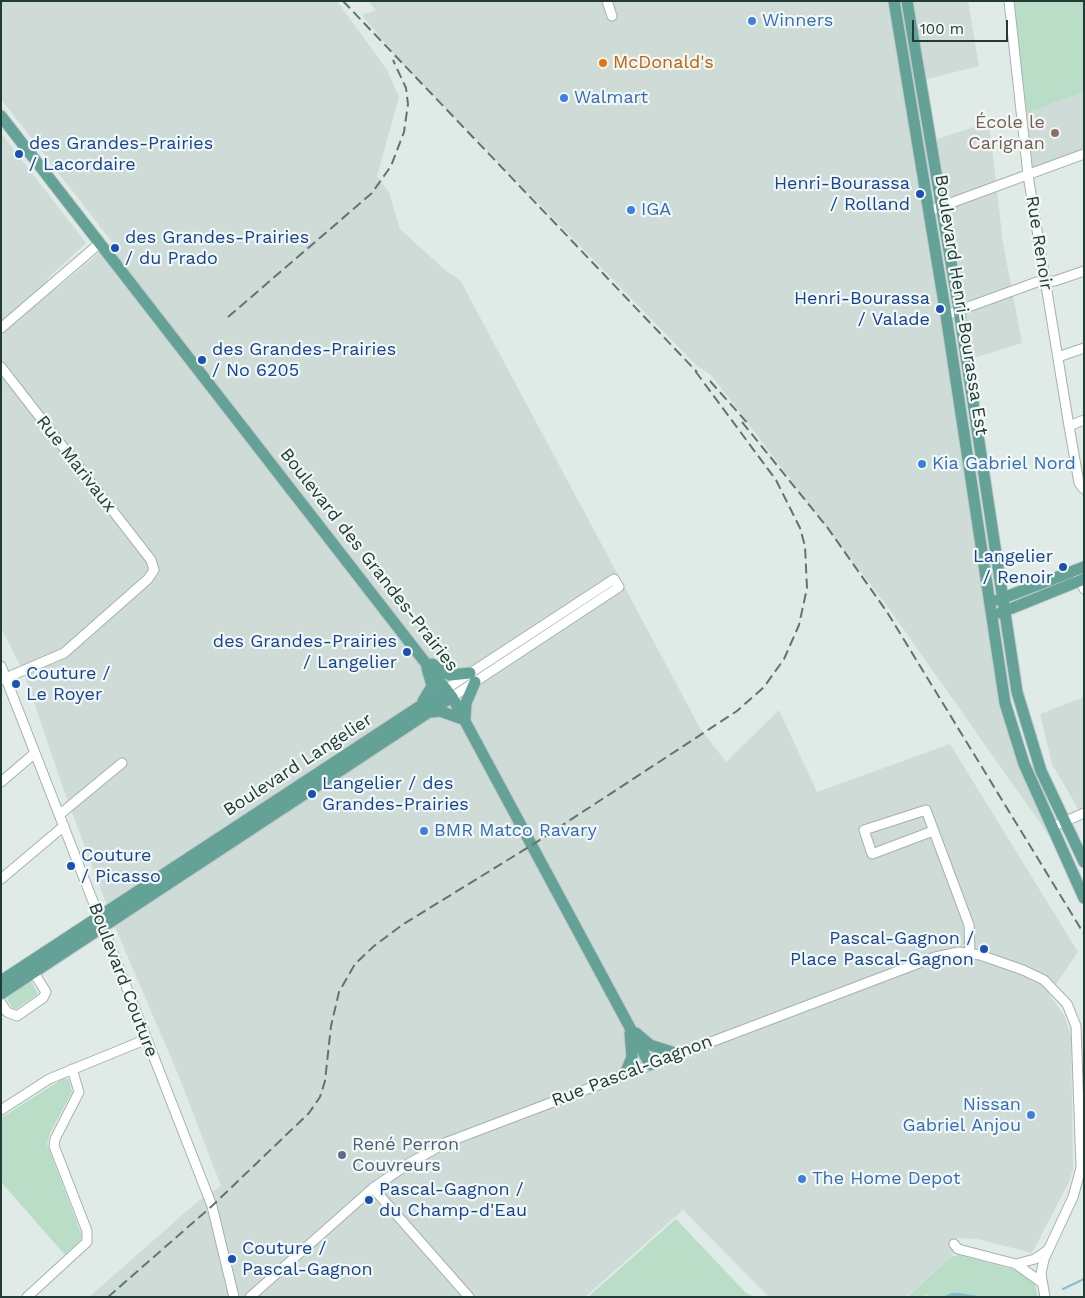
<!DOCTYPE html>
<meta charset="utf-8">
<style>
body{margin:0}
#map{position:relative;width:1085px;height:1298px;overflow:hidden;background:#e0ebe7;font-family:"Work Sans",sans-serif}
canvas{display:block}
.frame{position:absolute;inset:0;border:2px solid #213c37;pointer-events:none}
.scale{position:absolute;left:912px;top:20px;width:96px;height:22px;box-sizing:border-box;border:2px solid #213c37;border-top:0;padding-left:6px;font-size:15px;line-height:18px;white-space:nowrap;color:#213c37;-webkit-text-stroke:4px #f1f8f5;paint-order:stroke}
</style>
<div id="map">
<canvas width="1085" height="1298"></canvas>
<div class="frame"></div>
<div class="scale">100 m</div>
</div>
<script>
const ctx = document.querySelector('canvas').getContext('2d');
ctx.lineJoin = 'round';
function fill(path, color) { ctx.fillStyle = color; ctx.fill(path, 'evenodd'); }
const poly = rows => new Path2D(rows.map(r => 'M' + r).join(''));
function strokePath(path, color, width, dash) { ctx.strokeStyle = color; ctx.lineWidth = width; ctx.lineCap = dash ? 'butt' : 'round'; ctx.setLineDash(dash || []); ctx.stroke(path); }
function drawText(font, color, halo, rows, align = 'center') {
  ctx.font = font + ' "Work Sans",sans-serif'; ctx.lineWidth = 4.5; ctx.setLineDash([]); ctx.textBaseline = 'middle'; ctx.strokeStyle = halo; ctx.fillStyle = color; for (const [text, x, y, turn = 0] of rows) {
    ctx.save(); ctx.translate(x, y); ctx.rotate((+turn || 0) * Math.PI / 180); ctx.textAlign = isNaN(turn) ? turn : align; if (halo) ctx.strokeText(text, 0, 0); ctx.fillText(text, 0, 0); ctx.restore();
  }
}
fill(poly([
 [1,1,337,1,387,70,399,97,377,176,389,192,400,229,445,270,460,280,700,728,726,762,779,710,817,792,950,744,1078,952,1049,994,1064,1015,1071,1036,1073,1169,1069,1182,1032,1253,978,1239,957,1238,952,1256,906,1297,769,1297,683,1210,585,1297,89,1297,196,1203,221,1186,178,1074,115,927,63,788,24,673,1,628,1,133,86,243,47,279,56,289,112,242,1,99],
 [368,1,893,1,1016,740,1069,864,890,610,711,375,696,365,399,60,362,15,376,10],
 [907,1,968,1,979,66,920,81],
 [1084,92,1084,154,1028,175,1026,113],
 [989,122,1003,243,1022,343,967,360,931,141],
 [1084,697,1084,819,1052,764,1040,714]
]), '#cedbd6');
fill(poly([
 [1014,1,1084,1,1084,92,1026,113],
 [29,983,32,983,38,994,16,1009,13,1009,7,1000,8,997],
 [64,1078,69,1080,72,1092,50,1133,47,1144,82,1236,80,1241,65,1255,1,1182,1,1118],
 [676,1219,746,1293,754,1297,588,1297],
 [959,1255,1026,1273,1034,1280,1038,1297,928,1297,927,1294,924,1297,907,1297,952,1256]
]), '#b9ddc6');
fill(poly([
 [952,1293,959,1293,984,1297,942,1297]
]), '#87bfd1');
strokePath(poly([
 [1063,1289,1084,1279]
]), '#87bfd1', 2);
const minor = poly([
 [607,1,612,16],
 [1009,1,1028,175,1069,426,1079,483,1084,489],
 [929,211,1084,154],
 [946,315,1037,282,1055,281,1084,271],
 [1,328,100,243],
 [1058,357,1084,348],
 [1,367,151,560,154,570,148,579,64,653,1,680],
 [1069,426,1084,420],
 [1078,574,1084,589],
 [1,666,212,1206,234,1297],
 [446,689,614,579,619,587,452,697],
 [1,782,35,753],
 [59,815,122,763],
 [1052,827,1084,813],
 [933,831,872,854,864,830,926,810,969,925,970,953],
 [1,879,64,826],
 [1,1003,7,1012,17,1016,43,998,46,992,34,973],
 [1,1110,49,1079,147,1039],
 [373,1188,469,1297],
 [954,1244,958,1249,1016,1264,1041,1282],
 [1016,1264,1035,1259,1048,1250],
 [27,1297,87,1242,87,1231,54,1146,55,1139,79,1092,72,1069],
 [250,1297,373,1188,408,1164,445,1143,935,957,959,952,980,955,1023,970,1044,980,1067,1004,1076,1026,1081,1168,1073,1197,1044,1259,1041,1274,1045,1297]
]);
const major = poly([
 [894,1,946,315,1005,703,1024,764,1084,898],
 [907,1,959,310,1017,692,1041,771,1084,862],
 [1,116,452,697,650,1065],
 [998,600,1084,567],
 [1000,613,1084,579],
 [432,664,450,675,470,673],
 [423,701,432,686,427,668],
 [432,712,440,711,465,720],
 [465,719,466,703,475,682],
 [1,981,446,689],
 [1,994,452,697],
 [636,1033,650,1045,678,1054],
 [625,1074,632,1057,630,1033]
]);
strokePath(minor, '#a3b3af', 11);
strokePath(major, '#c1c8c7', 13);
strokePath(minor, '#fff', 9);
strokePath(major, '#64a197', 11);
strokePath(poly([
 [343,1,697,372],
 [228,317,372,193,391,166,404,132,408,104,406,88,393,60],
 [710,381,750,426],
 [742,422,827,527,887,612,1084,934],
 [108,1297,212,1206,309,1113,320,1097,325,1081,331,1026,339,992,355,964,374,946,402,925,532,845,737,711,764,687,784,659,799,625,807,588,805,546,800,528,776,480,693,368]
]), '#5b7772', 2, [10, 5]);
for (const [x, y, r, color] of [
 [752,21,5,"#3f7fe0"],
 [603,63,5,"#e8710a"],
 [564,98,5,"#3f7fe0"],
 [1055,133,5,"#8d6e63"],
 [19,154,5,"#1a4fb4"],
 [920,194,5,"#1a4fb4"],
 [631,210,5,"#3f7fe0"],
 [115,248,5,"#1a4fb4"],
 [940,309,5,"#1a4fb4"],
 [202,360,5,"#1a4fb4"],
 [922,464,5,"#3f7fe0"],
 [1063,567,5,"#1a4fb4"],
 [407,652,5,"#1a4fb4"],
 [16,684,5,"#1a4fb4"],
 [312,794,5,"#1a4fb4"],
 [424,831,5,"#3f7fe0"],
 [71,866,5,"#1a4fb4"],
 [984,949,5,"#1a4fb4"],
 [1031,1115,5,"#3f7fe0"],
 [342,1155,5,"#5c6f8a"],
 [802,1179,5,"#3f7fe0"],
 [369,1200,5,"#1a4fb4"],
 [232,1259,5,"#1a4fb4"]
]) { const dot = new Path2D(); dot.arc(x, y, r, 0, 2 * Math.PI); ctx.fillStyle = color; ctx.fill(dot); strokePath(dot, '#f1f8f5', 2); }
drawText('18px', '#366cbe', '#f1f8f5', [
 ["Winners",762,21],
 ["Walmart",574,98],
 ["IGA",641,210],
 ["Kia Gabriel Nord",932,464],
 ["BMR Matco Ravary",434,831],
 ["Nissan",1021,1105,"right"],
 ["Gabriel Anjou",1021,1126,"right"],
 ["The Home Depot",812,1179]
], 'left');
drawText('18px', '#c56008', '#f1f8f5', [
 ["McDonald's",613,63]
], 'left');
drawText('18px', '#785e54', '#f1f8f5', [
 ["École le",1045,123],
 ["Carignan",1045,144]
], 'right');
drawText('18px', '#164399', '#f1f8f5', [
 ["des Grandes-Prairies",29,144],
 ["/ Lacordaire",29,165],
 ["Henri-Bourassa",910,184,"right"],
 ["/ Rolland",910,205,"right"],
 ["des Grandes-Prairies",125,238],
 ["/ du Prado",125,259],
 ["Henri-Bourassa",930,299,"right"],
 ["/ Valade",930,320,"right"],
 ["des Grandes-Prairies",212,350],
 ["/ No 6205",212,371],
 ["Langelier",1053,557,"right"],
 ["/ Renoir",1053,578,"right"],
 ["des Grandes-Prairies",397,642,"right"],
 ["/ Langelier",397,663,"right"],
 ["Couture /",26,674],
 ["Le Royer",26,695],
 ["Langelier / des",322,784],
 ["Grandes-Prairies",322,805],
 ["Couture",81,856],
 ["/ Picasso",81,877],
 ["Pascal-Gagnon /",974,939,"right"],
 ["Place Pascal-Gagnon",974,960,"right"],
 ["Pascal-Gagnon /",379,1190],
 ["du Champ-d'Eau",379,1211],
 ["Couture /",242,1249],
 ["Pascal-Gagnon",242,1270]
], 'left');
drawText('18px', '#213c37', '#f1f8f5', [
 ["Rue Renoir",1039,243,81],
 ["Boulevard Henri-Bourassa Est",961,305,81],
 ["Rue Marivaux",76,464,52],
 ["Boulevard des Grandes-Prairies",369,560,52],
 ["Boulevard Langelier",298,765,-33],
 ["Boulevard Couture",123,980,69],
 ["Rue Pascal-Gagnon",632,1071,-21]
]);
drawText('18px', '#4e5e75', '#f1f8f5', [
 ["René Perron",352,1145],
 ["Couvreurs",352,1166]
], 'left');
</script>
